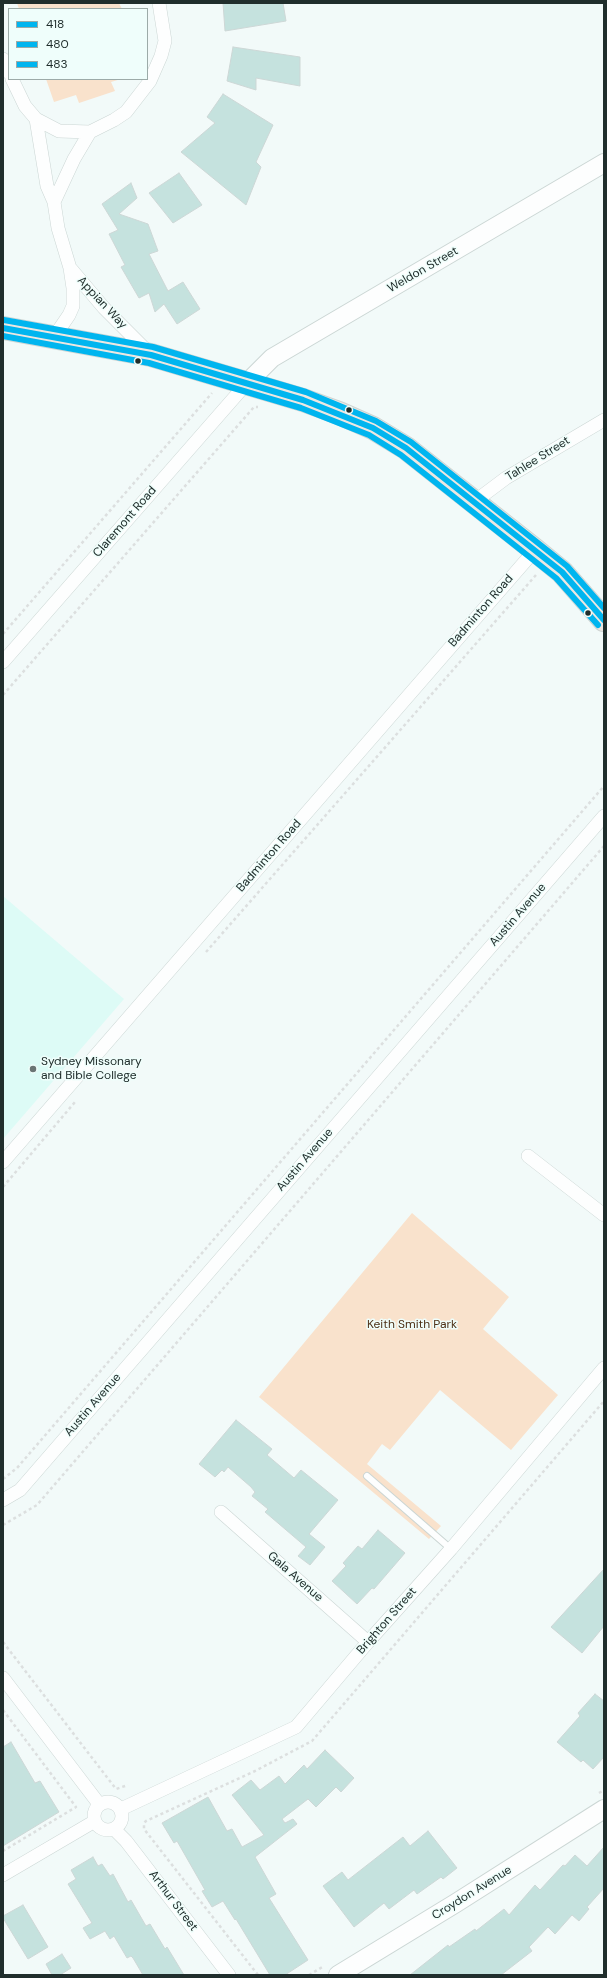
<!DOCTYPE html>
<style>
body{margin:0}
#map{position:relative;width:607px;height:1978px;overflow:hidden;background:#f2faf9;font-family:"DM Sans",sans-serif}
canvas{display:block}
.frame{position:absolute;inset:0;border:4px solid #202e2c;pointer-events:none}
.legend{position:absolute;left:8px;top:8px;width:140px;height:72px;box-sizing:border-box;background:#effefb;border:1px solid #9caba8;margin:0;padding:5px 7px;list-style:none;font-size:12px;color:#202e2c}
.legend li{display:flex;align-items:center;gap:8px;height:20px}
.legend b{width:20px;border:1px solid #9caba8}
</style>
<div id="map">
<canvas width="607" height="1978"></canvas>
<div class="frame"></div>
<ul class="legend">
<li><b style="height:5px;background:#00b5ef"></b>418</li>
<li><b style="height:5px;background:#00b5ef"></b>480</li>
<li><b style="height:5px;background:#00b5ef"></b>483</li>
</ul>
</div>
<script>
const ctx = document.querySelector('canvas').getContext('2d');
ctx.lineJoin = 'round';
function fill(path, color) { ctx.fillStyle = color; ctx.fill(path, 'evenodd'); }
const poly = rows => new Path2D(rows.map(r => 'M' + r).join(''));
function strokePath(path, color, width, dash) { ctx.strokeStyle = color; ctx.lineWidth = width; ctx.lineCap = dash ? 'butt' : 'round'; ctx.setLineDash(dash || []); ctx.stroke(path); }
function drawText(font, color, halo, rows, align = 'center') {
  ctx.font = font + ' "DM Sans",sans-serif'; ctx.lineWidth = 3; ctx.setLineDash([]); ctx.textBaseline = 'middle'; ctx.strokeStyle = halo; ctx.fillStyle = color; for (const [text, x, y, turn = 0] of rows) {
    ctx.save(); ctx.translate(x, y); ctx.rotate((+turn || 0) * Math.PI / 180); ctx.textAlign = isNaN(turn) ? turn : align; if (halo) ctx.strokeText(text, 0, 0); ctx.fillText(text, 0, 0); ctx.restore();
  }
}
fill(poly([
 [3,896,124,999,3,1139]
]), '#ddfbf6');
fill(poly([
 [17,3,119,3,122,9,19,9],
 [46,79,121,79,111,82,115,91,79,103,76,95,54,102],
 [412,1213,509,1297,483,1329,558,1395,511,1450,440,1390,390,1450,382,1444,367,1464,441,1526,429,1539,259,1397]
]), '#f9e2cc');
const building = poly([
 [223,3,283,3,286,21,225,31,223,3],
 [233,47,300,57,300,86,256,78,256,90,227,81,233,47],
 [223,94,273,125,256,162,261,167,246,205,181,152,215,123,207,117,223,94],
 [179,173,202,205,173,223,149,193,179,173],
 [131,183,137,198,119,214,148,224,158,251,149,254,168,291,183,282,200,309,177,324,164,304,155,312,149,293,139,298,121,267,125,265,109,234,118,230,102,204,131,183],
 [236,1420,272,1449,267,1455,294,1478,301,1470,338,1500,309,1534,325,1547,310,1565,298,1556,306,1547,265,1512,268,1509,252,1496,255,1492,251,1487,228,1467,224,1472,222,1470,215,1477,199,1464,236,1420],
 [378,1530,405,1553,374,1589,372,1588,357,1604,332,1581,346,1566,343,1563,358,1546,362,1549,378,1530],
 [604,1569,604,1626,582,1653,551,1627,604,1569],
 [595,1694,604,1701,604,1757,593,1769,583,1760,581,1762,557,1742,580,1716,578,1713,595,1694],
 [11,1742,35,1783,40,1781,59,1812,3,1846,3,1747,11,1742],
 [325,1750,354,1778,341,1792,336,1787,316,1807,308,1799,282,1819,285,1823,293,1819,297,1824,255,1857,276,1894,269,1898,308,1960,285,1975,270,1975,236,1919,235,1920,223,1901,212,1907,202,1891,205,1890,177,1841,174,1843,162,1823,208,1797,227,1831,232,1829,242,1847,264,1835,232,1795,251,1780,260,1790,279,1776,285,1784,304,1765,307,1769,325,1750],
 [428,1831,457,1868,443,1879,441,1877,417,1894,414,1890,389,1909,384,1903,354,1927,323,1886,342,1872,348,1880,403,1837,410,1846,428,1831],
 [604,1847,604,1888,587,1907,589,1909,579,1921,572,1915,555,1934,548,1927,529,1947,532,1951,501,1975,410,1975,448,1945,449,1947,475,1929,476,1931,504,1909,509,1915,535,1885,540,1890,563,1865,565,1866,575,1855,587,1866,604,1847],
 [93,1857,98,1866,102,1864,110,1876,113,1874,128,1902,131,1900,146,1926,150,1924,165,1949,167,1947,184,1975,143,1975,133,1958,131,1956,127,1958,114,1936,110,1939,105,1931,90,1939,83,1928,92,1923,68,1884,76,1879,71,1870,93,1857],
 [23,1905,48,1947,28,1959,3,1918,3,1916,23,1905],
 [62,1954,71,1968,60,1975,52,1975,46,1964,62,1954]
]);
fill(building, '#c5e2de');
strokePath(building, '#cdd7d6', 1);
const lane = poly([
 [367,1476,451,1549]
]);
const street = poly([
 [3,59,9,73],
 [12,79,25,106,36,119,59,131,90,132,114,120,126,112,150,81,161,56,165,41,159,3],
 [36,119,47,186,54,202,58,228,70,268,73,288,73,306,69,315,54,337],
 [54,202,74,159,90,132],
 [71,269,104,308,150,354],
 [474,502,506,478,604,420],
 [3,662,247,383],
 [528,1156,604,1215],
 [3,1162,535,550],
 [3,1500,20,1490,604,816],
 [221,1512,368,1642],
 [3,1678,99,1804],
 '94 1816a14 14 0 1 1 28 0a14 14 0 1 1-28 0Z',
 [121,1809,296,1727,368,1642,451,1549,604,1368],
 [114,1829,126,1841,229,1975],
 [3,1875,95,1821]
]);
const secondary = poly([
 [247,383,272,358,604,163],
 [338,1975,456,1903,604,1809]
]);
const highway = poly([
 [3,328,151,355,303,400,339,413,373,428,406,448,535,550,562,572,604,620]
]);
strokePath(lane, '#cbd6d4', 8);
strokePath(street, '#cbd6d4', 14);
strokePath(secondary, '#cbd6d4', 20);
strokePath(highway, '#ced4d2', 24);
strokePath(poly([
 [3,634,212,393],
 [3,695,254,407,258,407],
 [206,952,536,575],
 [3,1187,75,1102],
 [3,1479,17,1468,604,786],
 [3,1525,37,1505,604,846],
 [3,1642,116,1789,128,1785],
 [3,1710,76,1807,3,1851],
 [599,1793,604,1790],
 [258,1975,144,1829,144,1823,146,1821,255,1771,312,1741,604,1401],
 [309,1975,324,1966]
]), '#dcdfdf', 2.5, [3, 3]);
strokePath(lane, '#fdfefe', 6);
strokePath(street, '#fdfefe', 13);
strokePath(secondary, '#fdfefe', 18);
strokePath(highway, '#eee7e1', 22);
strokePath(poly([
 [3,328,151,355,303,400,373,428,406,448,562,572,604,620]
]), '#00b5ef', 6);
strokePath(poly([
 [3,336,149,363,301,408,369,435,401,455,556,578,598,625]
]), '#00b5ef', 6);
strokePath(poly([
 [4,320,153,347,306,392,376,421,411,442,567,566,604,608]
]), '#00b5ef', 6);
for (const [x, y, r, color] of [
 [138,361,3.5,"#202e2c"],
 [349,410,3.5,"#202e2c"],
 [588,613,3.5,"#202e2c"],
 [33,1069,4,"#6a7574"]
]) { const dot = new Path2D(); dot.arc(x, y, r, 0, 2 * Math.PI); ctx.fillStyle = color; ctx.fill(dot); strokePath(dot, '#effefb', 1.5); }
drawText('12px', '#202e2c', '#effefb', [
 ["Weldon Street",423,270,-30],
 ["Appian Way",102,303,47],
 ["Tahlee Street",538,459,-32],
 ["Claremont Road",125,522,-49],
 ["Badminton Road",481,611,-49],
 ["Badminton Road",269,856,-49],
 ["Austin Avenue",518,915,-49],
 ["Austin Avenue",305,1160,-49],
 ["Austin Avenue",93,1405,-49],
 ["Gala Avenue",295,1577,41],
 ["Brighton Street",387,1621,-49],
 ["Croydon Avenue",472,1893,-32],
 ["Arthur Street",173,1901,53]
]);
drawText('12px', '#202e2c', '#effefb', [
 ["Sydney Missonary",41,1062],
 ["and Bible College",41,1076]
], 'left');
drawText('12px', '#4e3015', '#effefb', [
 ["Keith Smith Park",412,1325]
]);
</script>
